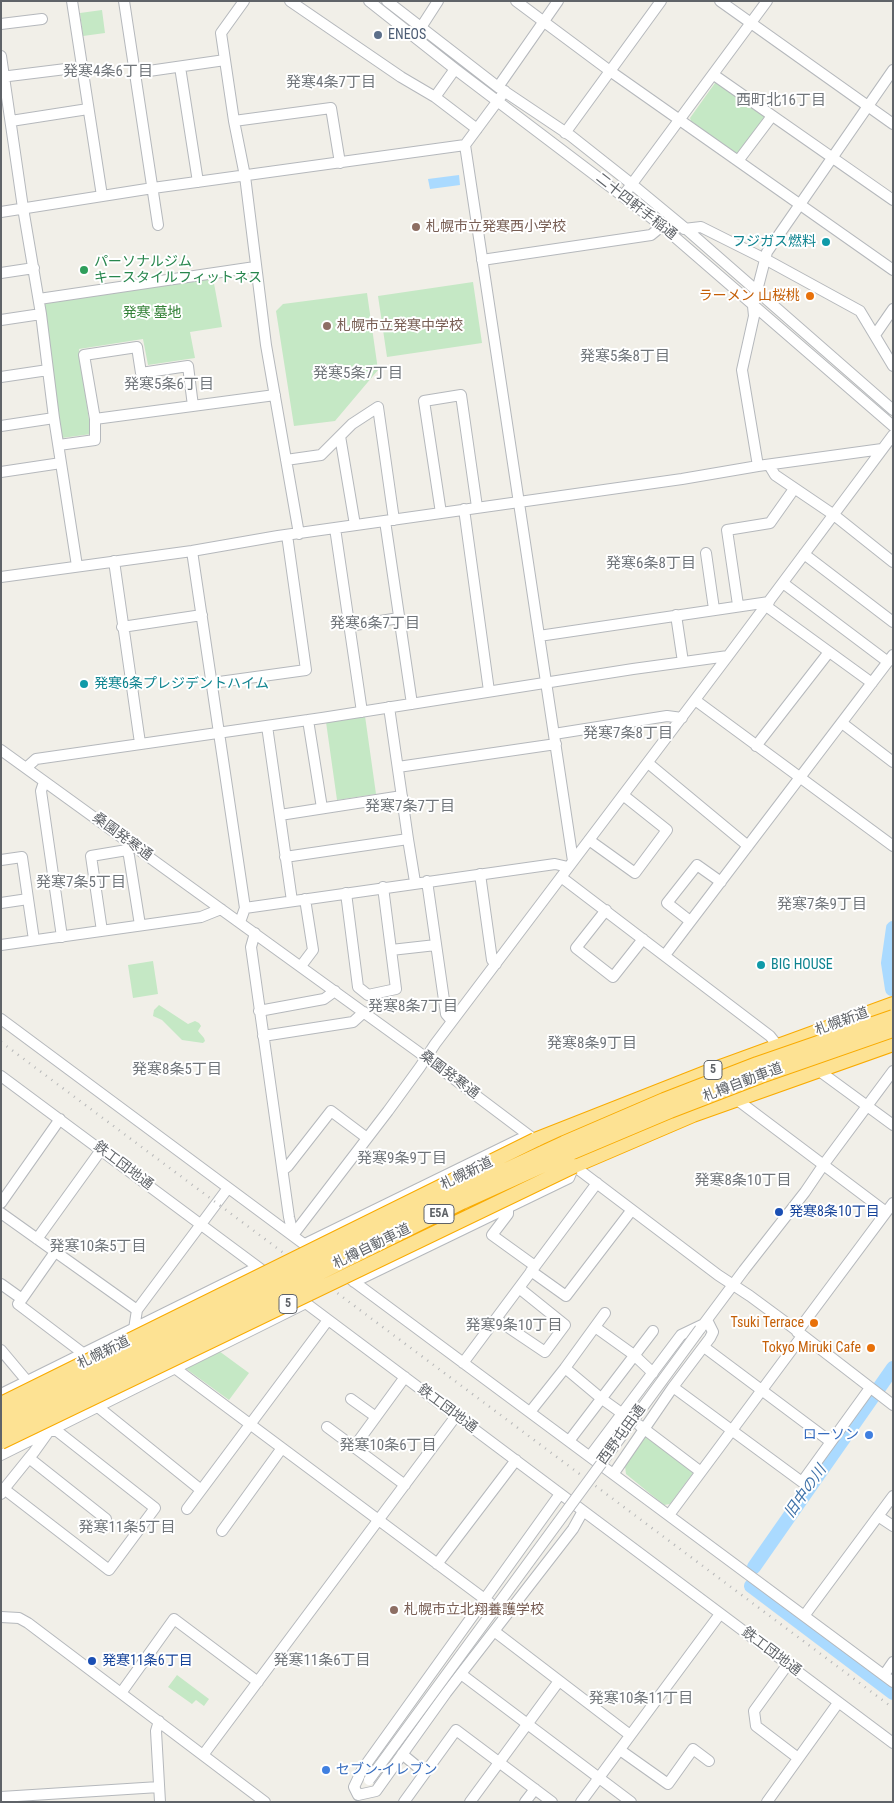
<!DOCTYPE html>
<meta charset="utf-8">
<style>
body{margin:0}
#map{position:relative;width:894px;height:1803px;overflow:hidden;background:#f1efe8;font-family:"Roboto Condensed",sans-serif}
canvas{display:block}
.frame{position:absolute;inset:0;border:2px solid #5f6368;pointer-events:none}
</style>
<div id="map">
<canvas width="894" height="1803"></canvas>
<div class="frame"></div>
</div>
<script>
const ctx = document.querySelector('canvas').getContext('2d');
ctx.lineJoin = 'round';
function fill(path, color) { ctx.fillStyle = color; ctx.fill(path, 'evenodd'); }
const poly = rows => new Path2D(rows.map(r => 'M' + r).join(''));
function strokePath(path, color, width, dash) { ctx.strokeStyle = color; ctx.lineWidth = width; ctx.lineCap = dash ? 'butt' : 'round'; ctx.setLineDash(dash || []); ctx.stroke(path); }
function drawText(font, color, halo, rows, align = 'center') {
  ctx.font = font + ' "Roboto Condensed","Noto Sans JP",sans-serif'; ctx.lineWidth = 4; ctx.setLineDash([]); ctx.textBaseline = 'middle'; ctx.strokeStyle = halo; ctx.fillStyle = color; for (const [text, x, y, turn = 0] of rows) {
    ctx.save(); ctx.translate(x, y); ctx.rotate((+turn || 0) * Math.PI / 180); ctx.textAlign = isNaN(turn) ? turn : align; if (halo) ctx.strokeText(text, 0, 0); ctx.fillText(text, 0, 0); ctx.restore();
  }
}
fill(poly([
 [102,10,105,33,83,36,80,13],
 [715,83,720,83,766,117,737,155,691,121,690,118],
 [213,278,222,327,190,332,195,358,148,365,143,339,79,349,91,434,62,438,41,306,45,302],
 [473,282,482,343,387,357,378,296],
 [367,293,378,370,335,421,294,426,276,311,283,304],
 [365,716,376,794,337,800,326,722],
 [153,961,158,994,133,998,128,965],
 [159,1005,188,1024,195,1021,199,1023,201,1026,198,1031,204,1038,205,1041,203,1043,182,1040,162,1020,153,1016,154,1010],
 [219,1351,249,1373,229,1400,185,1368],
 [645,1437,648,1437,693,1471,693,1473,670,1504,664,1505,626,1474,625,1466],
 [177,1675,209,1699,204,1706,196,1700,192,1704,168,1687]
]), '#c5e8c5');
fill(poly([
 [459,175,460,185,430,189,428,179]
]), '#aadaff');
strokePath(poly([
 [892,989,888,963,893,928],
 [754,1567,893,1368],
 [751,1586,893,1693]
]), '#aadaff', 14);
const minor = poly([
 [72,1,102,196],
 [124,1,158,225],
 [244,1,221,33,234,121,245,176,266,345,299,534],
 [290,1,401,77,435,97,477,129],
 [369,1,455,69,662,226,893,426],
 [387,1,498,87,571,136,633,185,685,228,893,410],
 [516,1,610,71,893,270],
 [720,1,893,124],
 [1,24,42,19],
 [418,32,438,1],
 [1,56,23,208,41,314,54,418,77,566],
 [180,67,198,182],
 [135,73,225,60],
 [714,75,893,200],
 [1,77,82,67],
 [498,87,558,1],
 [505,91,465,145,573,861],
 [435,97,455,69],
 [11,121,88,109],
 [234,121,331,108,340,163],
 [565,133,661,1],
 [738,161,772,116],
 [623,196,767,1],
 [1,212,153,188,465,145],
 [684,229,701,227,765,259,860,311,893,366],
 [482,260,651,235,662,226],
 [1,273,34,268],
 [39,299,255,267],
 [1,320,41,314],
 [875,335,893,309],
 [1,377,48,370],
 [95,419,84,355,137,347,141,373,188,366,193,406],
 [1,426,54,418],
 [340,436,355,525],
 [59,445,95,440,95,419,275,395],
 [286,460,321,455,352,424,378,407,394,520],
 [769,465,775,475,834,515,893,562],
 [758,466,742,370,754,316,753,306,767,252,893,70],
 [1,472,61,463],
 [464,509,489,691],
 [441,513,424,401,461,395,477,507],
 [385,521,412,704],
 [335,528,362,712],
 [192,551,245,908,240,922],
 [706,553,714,609],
 [804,554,893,622],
 [114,561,140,743],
 [1,577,192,551,278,536,682,479,758,466,882,449],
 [783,583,888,662],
 [738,605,727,530,770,523,794,489],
 [766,606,872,683],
 [676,615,683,662],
 [349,626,399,618],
 [122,627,202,615],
 [539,636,769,602],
 [212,683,306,670,287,535],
 [695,700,893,846],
 [389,707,408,839,415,882],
 [308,720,322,808],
 [842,723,893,762],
 [267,726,292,901],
 [554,734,667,716,682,718],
 [756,746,829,652],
 [1,750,417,1051,539,1143],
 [648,763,748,846],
 [398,767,556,744],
 [26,768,36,759,322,718,633,669,728,656],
 [44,782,41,791,62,937],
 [280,815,402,796],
 [589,840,635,873,667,830,623,795],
 [127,850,129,856,140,925],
 [285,857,408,839],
 [1,860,22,857,34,940],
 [480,874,492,960,496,964],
 [561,877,770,1036,778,1046],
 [427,881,446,1014,452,1021],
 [346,893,358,987,368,995,396,989,383,887],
 [1,903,28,899],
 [245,908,555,864,568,867],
 [606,910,576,948,613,977,643,939],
 [690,921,667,903,697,865,721,882],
 [102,931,91,856,127,850,130,843],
 [255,933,251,947,289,1217,293,1235],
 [1,945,201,917,221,909],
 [391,950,436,945],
 [665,955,893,655],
 [301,966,313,950,305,899],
 [259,1011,324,999,335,991],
 [1,1019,316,1253],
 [263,1036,353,1022,364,1012],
 [818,1070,893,1125],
 [1,1076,270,1276],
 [736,1099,886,1212],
 [570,1163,718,1275,750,1296,792,1327,893,1405],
 [283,1170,288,1166,331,1111,367,1138],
 [1,1203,60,1119],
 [508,1207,508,1214,492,1235,535,1266],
 [1,1213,137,1310],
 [293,1235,388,1111,420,1067,435,1044,728,656,893,435],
 [37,1239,101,1150],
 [305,1244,520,1139,532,1140],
 [531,1271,566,1296,631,1211],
 [341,1272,893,1682],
 [354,1282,569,1178,574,1166],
 [1,1284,22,1299,18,1304,84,1354],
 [295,1295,893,1743],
 [22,1299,55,1252],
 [496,1319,545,1352,565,1325,519,1288],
 [595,1327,634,1355,653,1373],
 [134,1329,137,1310,228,1188],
 [700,1329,744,1270,805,1192,824,1164,893,1071],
 [797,1332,893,1203],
 [704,1347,831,1442],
 [1,1350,27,1381],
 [463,1363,597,1183],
 [565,1368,602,1399,627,1417],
 [176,1369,506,1615],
 [673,1387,802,1482,870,1388],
 [1,1394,258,1267],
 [351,1399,376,1417],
 [98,1407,201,1490],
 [530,1412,565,1368,605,1313],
 [639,1425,701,1472],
 [327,1427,405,1485],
 [569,1441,653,1331],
 [354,1447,405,1377],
 [1,1455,306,1303],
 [590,1456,681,1335,704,1324],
 [29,1458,106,1519],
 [614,1473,673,1387,710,1338,713,1332,707,1320],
 [1,1494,4,1489,29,1458,34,1452,49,1431,57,1431,155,1508,109,1570,4,1489],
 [560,1494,362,1770,354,1787,358,1795,376,1791,446,1693,573,1529,583,1511],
 [187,1509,328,1320],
 [669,1515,802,1336],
 [878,1516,893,1526],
 [222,1531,282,1448],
 [437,1564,516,1460],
 [804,1616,893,1496],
 [1,1617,19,1618,28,1623,265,1802],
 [494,1631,630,1735],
 [788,1664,754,1711,756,1726,798,1758],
 [461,1674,631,1802],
 [884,1675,893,1662],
 [121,1693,174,1619,258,1682],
 [159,1721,156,1731,160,1802],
 [620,1750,668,1784,693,1749,709,1761],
 [402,1754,425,1773],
 [203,1755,456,1416],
 [1,1797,159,1787],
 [404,1802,456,1730,552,1802],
 [470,1802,559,1681],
 [525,1802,535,1789],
 [581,1802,720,1614],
 [767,1802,838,1703]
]);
const highway = poly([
 [535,1140,723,1066,893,1004],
 [574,1166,693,1115,893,1044]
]);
strokePath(minor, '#b5b8bc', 12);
strokePath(highway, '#f9ab00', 16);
strokePath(minor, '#fff', 10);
strokePath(highway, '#fde293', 14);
strokePath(poly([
 [1,1042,893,1708]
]), '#b6b7b8', 2.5, [1, 6]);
const minorBridge = poly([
 [369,1780,700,1329]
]);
const highwayBridge = poly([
 [1,1404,535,1140],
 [1,1417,458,1192,564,1143,664,1100,757,1064,893,1017],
 [1,1432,462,1202,568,1154,670,1111,761,1076,893,1030],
 [1,1442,574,1166]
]);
strokePath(minorBridge, '#b5b8bc', 12, []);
strokePath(highwayBridge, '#f9ab00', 16, []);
strokePath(minorBridge, '#fff', 10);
strokePath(highwayBridge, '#fde293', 14);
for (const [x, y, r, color] of [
 [378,35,5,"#5c6f8a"],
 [416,227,5,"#8d6e63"],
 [826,242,5,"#0f9aa8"],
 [84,270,5,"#2e9e5b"],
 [810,296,5,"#e8710a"],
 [327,326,5,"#8d6e63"],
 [84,684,5,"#0f9aa8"],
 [761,965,5,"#0f9aa8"],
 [779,1212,5,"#1a4fb4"],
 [814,1323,5,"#e8710a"],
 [871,1348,5,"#e8710a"],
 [869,1435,5,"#3f7fe0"],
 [394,1610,5,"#8d6e63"],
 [92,1661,5,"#1a4fb4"],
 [326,1770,5,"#3f7fe0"]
]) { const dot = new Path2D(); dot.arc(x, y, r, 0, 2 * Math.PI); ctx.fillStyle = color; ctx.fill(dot); strokePath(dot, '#fff', 2); }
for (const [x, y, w] of [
 [713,1070,18],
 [439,1214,30],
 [288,1304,18]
]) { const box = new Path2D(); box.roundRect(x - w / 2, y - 9.5, w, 19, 4); ctx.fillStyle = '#fff'; ctx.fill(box); strokePath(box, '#5f6368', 1); }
drawText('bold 12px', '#5f6368', null, [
 ["5",713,1070],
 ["E5A",439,1214],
 ["5",288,1304]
]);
drawText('14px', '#4e5e75', '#fff', [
 ["ENEOS",388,35]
], 'left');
drawText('14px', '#5f6368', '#fff', [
 ["二十四軒手稲通",636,207,38],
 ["桑園発寒通",122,837,36],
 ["札幌新道",842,1022,-20],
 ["桑園発寒通",449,1075,37],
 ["札樽自動車道",743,1083,-21],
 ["鉄工団地通",123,1166,37],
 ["札幌新道",467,1174,-26],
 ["札樽自動車道",372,1247,-26],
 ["札幌新道",104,1353,-26],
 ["鉄工団地通",447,1409,37],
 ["西野屯田通",622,1435,-54],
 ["鉄工団地通",771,1652,37]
]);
drawText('14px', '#785e54', '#fff', [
 ["札幌市立発寒西小学校",426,227],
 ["札幌市立発寒中学校",337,326],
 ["札幌市立北翔養護学校",404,1610]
], 'left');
drawText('14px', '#0d838f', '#fff', [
 ["フジガス燃料",816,242,"right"],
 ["発寒6条プレジデントハイム",94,684],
 ["BIG HOUSE",771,965]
], 'left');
drawText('14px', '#27864d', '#fff', [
 ["パーソナルジム",94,262],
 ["キースタイルフィットネス",94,278]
], 'left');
drawText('14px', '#c56008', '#fff', [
 ["ラーメン 山桜桃",800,296],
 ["Tsuki Terrace",804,1323],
 ["Tokyo Miruki Cafe",861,1348]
], 'right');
drawText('14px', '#348238', '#fff', [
 ["発寒 墓地",152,313]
]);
drawText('14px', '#164399', '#fff', [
 ["発寒8条10丁目",789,1212],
 ["発寒11条6丁目",102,1661]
], 'left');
drawText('14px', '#366cbe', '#fff', [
 ["ローソン",859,1435],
 ["セブン-イレブン",336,1770,"left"]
], 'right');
drawText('15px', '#70757a', '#fff', [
 ["発寒4条6丁目",108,72],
 ["発寒4条7丁目",331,83],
 ["西町北16丁目",781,101],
 ["発寒5条8丁目",625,357],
 ["発寒5条7丁目",358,374],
 ["発寒5条6丁目",169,385],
 ["発寒6条8丁目",651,564],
 ["発寒6条7丁目",375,624],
 ["発寒7条8丁目",628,734],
 ["発寒7条7丁目",410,807],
 ["発寒7条5丁目",81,883],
 ["発寒7条9丁目",822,905],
 ["発寒8条7丁目",413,1007],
 ["発寒8条9丁目",592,1044],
 ["発寒8条5丁目",177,1070],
 ["発寒9条9丁目",402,1159],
 ["発寒8条10丁目",743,1181],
 ["発寒10条5丁目",98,1247],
 ["発寒9条10丁目",514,1326],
 ["発寒10条6丁目",388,1446],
 ["発寒11条5丁目",127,1528],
 ["発寒11条6丁目",322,1661],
 ["発寒10条11丁目",641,1699]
]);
drawText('italic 15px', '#4174aa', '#fff', [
 ["旧中の川",806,1492,-55]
]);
</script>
